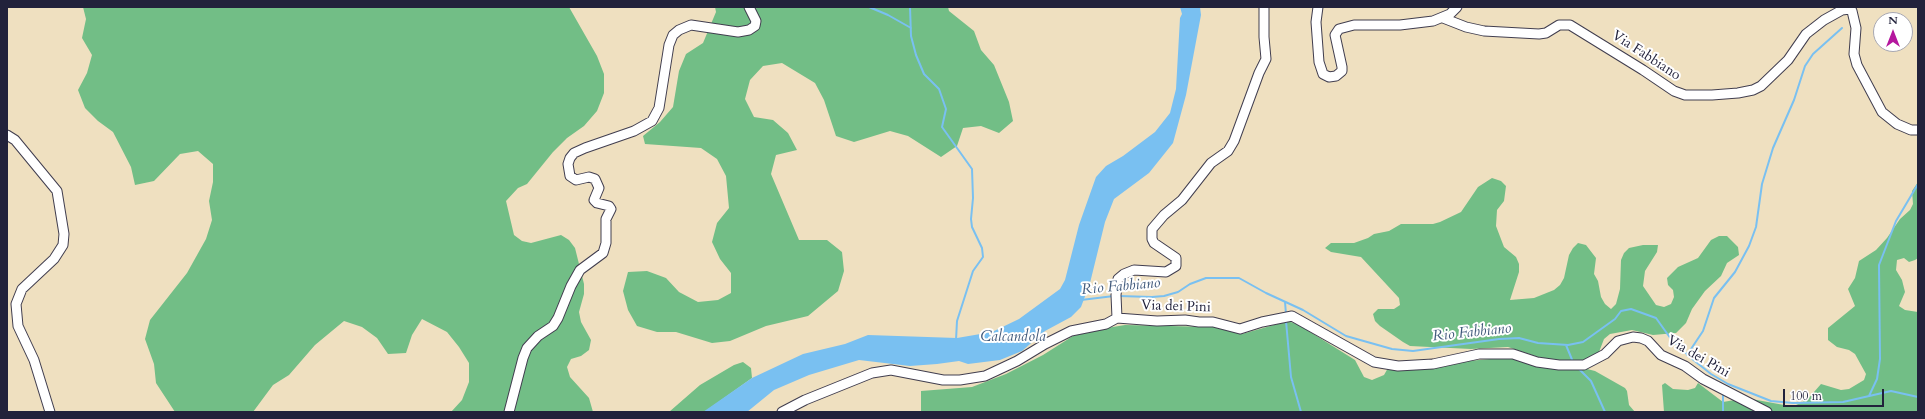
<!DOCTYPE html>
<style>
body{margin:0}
#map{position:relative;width:1925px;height:419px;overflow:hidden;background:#efe0c0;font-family:Cardo,serif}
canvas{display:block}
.frame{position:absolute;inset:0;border:8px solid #22223b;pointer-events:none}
.north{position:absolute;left:1873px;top:12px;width:40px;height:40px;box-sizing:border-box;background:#fff;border:1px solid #a7a7b1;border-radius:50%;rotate:0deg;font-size:11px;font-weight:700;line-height:16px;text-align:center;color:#22223b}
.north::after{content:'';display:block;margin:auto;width:14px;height:18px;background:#b5179e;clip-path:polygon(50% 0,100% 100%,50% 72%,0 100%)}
.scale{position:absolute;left:1783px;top:389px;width:101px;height:18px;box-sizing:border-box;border:2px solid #22223b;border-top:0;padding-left:5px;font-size:12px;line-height:14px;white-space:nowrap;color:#22223b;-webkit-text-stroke:3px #fff;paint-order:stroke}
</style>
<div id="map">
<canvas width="1925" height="419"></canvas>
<div class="frame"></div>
<div class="north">N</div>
<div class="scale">100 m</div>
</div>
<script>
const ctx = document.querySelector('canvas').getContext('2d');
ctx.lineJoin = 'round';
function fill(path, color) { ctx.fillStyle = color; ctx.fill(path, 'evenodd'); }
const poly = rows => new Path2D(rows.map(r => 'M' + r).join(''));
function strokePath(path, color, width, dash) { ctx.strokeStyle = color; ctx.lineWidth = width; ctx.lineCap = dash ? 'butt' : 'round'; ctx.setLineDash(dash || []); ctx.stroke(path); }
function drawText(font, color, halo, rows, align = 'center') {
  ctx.font = font + ' Cardo,serif'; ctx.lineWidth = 4; ctx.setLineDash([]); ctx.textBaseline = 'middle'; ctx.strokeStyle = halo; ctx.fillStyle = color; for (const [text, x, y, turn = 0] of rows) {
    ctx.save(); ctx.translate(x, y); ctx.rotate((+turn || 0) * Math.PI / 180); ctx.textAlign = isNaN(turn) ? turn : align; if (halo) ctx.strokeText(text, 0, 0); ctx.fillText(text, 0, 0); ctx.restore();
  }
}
fill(poly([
 [83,7,569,7,597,56,604,74,604,93,597,111,584,126,567,138,553,152,527,184,518,188,506,201,514,235,522,241,531,243,561,235,569,240,575,248,584,284,584,294,579,312,581,322,591,340,589,350,581,356,571,359,567,367,570,377,589,398,593,412,451,412,462,400,469,382,469,363,459,347,447,332,422,319,412,335,406,353,388,354,377,338,362,327,344,321,315,345,289,375,273,385,253,412,175,412,156,383,154,364,145,339,150,320,187,273,206,239,212,220,209,201,213,182,213,164,198,151,180,154,154,181,135,185,131,167,113,132,98,121,85,108,78,90,87,73,92,55,82,38,86,19],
 [715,7,948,7,949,11,974,31,981,50,994,65,1009,102,1013,121,999,133,981,126,963,128,957,146,941,157,908,136,890,131,854,142,836,136,824,100,815,83,782,63,763,66,750,80,745,99,754,117,773,120,788,133,797,150,776,155,771,174,799,240,827,240,842,252,844,271,838,291,808,316,766,326,730,341,712,343,676,332,657,332,637,326,628,310,623,291,628,272,647,271,666,278,679,292,698,302,718,300,731,293,731,273,720,259,712,242,717,223,729,208,726,176,717,159,701,148,645,144,643,136,660,122,673,107,679,71,686,54,703,43,716,12],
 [1492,178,1501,181,1506,186,1504,201,1497,210,1496,226,1504,247,1516,257,1519,264,1519,272,1510,300,1534,298,1554,290,1560,285,1564,278,1569,255,1573,248,1578,243,1586,245,1596,258,1594,274,1598,281,1601,297,1605,304,1611,309,1616,304,1620,289,1621,260,1624,253,1629,248,1643,245,1658,245,1657,252,1645,271,1643,286,1656,305,1664,307,1671,304,1674,297,1673,290,1668,285,1667,278,1678,267,1698,258,1711,240,1719,236,1727,236,1738,247,1739,255,1727,263,1721,276,1705,291,1692,309,1686,323,1676,333,1653,335,1632,330,1610,334,1604,339,1599,352,1583,360,1569,361,1541,358,1508,347,1471,349,1410,346,1403,342,1380,326,1375,321,1373,314,1378,309,1394,309,1400,305,1399,298,1361,257,1331,252,1325,248,1331,243,1354,243,1368,238,1374,234,1389,231,1401,224,1433,224,1440,222,1461,212,1478,187],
 [1918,182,1918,258,1915,260,1909,262,1904,258,1897,260,1896,270,1902,280,1905,292,1899,306,1905,310,1918,312,1918,412,1664,412,1662,385,1665,383,1673,389,1688,390,1695,388,1698,383,1723,402,1746,398,1784,405,1796,405,1807,400,1821,384,1841,390,1849,389,1864,380,1866,374,1855,354,1849,350,1837,347,1828,340,1828,328,1855,306,1848,289,1855,278,1859,261,1876,250,1887,238,1900,219,1910,210,1913,204,1912,191],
 [1288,321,1299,325,1355,360,1364,377,1372,380,1384,375,1388,368,1513,357,1535,365,1587,369,1595,371,1625,388,1627,391,1629,405,1635,412,921,412,921,391,972,387,1006,374,1043,355,1073,336,1101,329,1125,325,1213,327,1242,334],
 [743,362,751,368,752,378,706,411,669,412,700,385,734,365]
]), '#72be86');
fill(poly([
 [1180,7,1200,7,1201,15,1186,95,1173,143,1149,173,1114,199,1105,222,1090,283,1081,307,1071,317,1045,331,1022,351,1000,360,968,364,959,361,937,364,910,366,859,360,809,375,774,390,747,412,703,412,752,378,803,354,845,344,868,335,957,338,992,332,1019,319,1060,289,1065,280,1079,225,1096,177,1106,166,1123,156,1155,132,1170,113,1176,89,1180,18,1182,14]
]), '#79c0f1');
strokePath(poly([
 [869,7,888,15,911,28],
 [910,7,911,36,916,55,924,74,939,89,946,109,942,127,972,169,973,198,971,219,972,227,982,248,983,257,973,271,957,321,956,340],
 [1119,296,1152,297,1164,296,1178,292,1190,284,1206,278,1239,278,1266,293,1303,310,1346,336,1392,349,1413,351,1499,339,1519,338,1538,343,1568,345,1583,342,1615,319,1621,311,1631,309,1656,318,1671,339,1691,358,1711,374,1728,384,1771,401,1793,403,1843,402,1891,391,1918,397],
 [1081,300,1114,296],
 [1285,302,1286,314],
 [1286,321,1291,377,1301,412],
 [1566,345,1573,362],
 [1687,355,1703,331,1714,298,1735,272,1749,246,1756,227,1762,184,1773,148,1794,100,1805,66,1813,54,1842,28],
 [1578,368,1591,381,1605,412],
 [1869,396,1877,379,1880,359,1879,265,1896,221,1918,184],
 [1723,412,1723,393]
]), '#79c0f1', 2);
const minor = poly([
 [1318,7,1316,22,1319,62,1323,74,1329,77,1336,76,1342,71,1342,67,1335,35,1339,29,1354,25,1400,25,1433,21,1450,14,1457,7],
 [1443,18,1466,27,1484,31,1539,34,1546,33,1559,25,1570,25,1643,70,1674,91,1685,95,1712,95,1738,93,1753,90,1761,86,1788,60,1806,34,1824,20,1842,10,1850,9,1852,11,1856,28,1854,54,1857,65,1882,112,1897,124,1911,130,1918,130],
 [7,135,15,140,57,191,64,234,63,245,54,259,22,289,16,304,18,326,34,360,50,412],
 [1117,318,1157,321,1185,320,1199,322,1213,322,1240,329,1262,322,1292,316,1374,362,1398,366,1433,364,1479,354,1513,354,1537,362,1559,365,1584,365,1605,354,1618,341,1633,337,1641,338,1648,341,1661,355,1685,366,1703,379,1767,412],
 [1117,318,1116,295,1118,279,1124,274,1134,270,1166,272,1176,266,1176,258,1154,243,1152,239,1152,229,1164,215,1182,200,1211,163,1228,151,1234,141,1259,73,1266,59,1264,37,1264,7],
 [509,412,523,358,527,348,538,336,553,326,558,318,571,286,580,270,603,253,606,243,606,219,611,209,609,206,597,203,594,200,599,188,595,179,589,177,576,180,570,176,568,164,570,158,574,153,585,148,634,131,652,121,659,108,669,45,673,35,679,30,691,25,738,32,749,30,755,26,756,21,749,7],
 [782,412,805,400,872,373,891,370,943,380,960,380,985,376,1017,361,1045,344,1071,331,1106,324,1117,318]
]);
strokePath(minor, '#413e4f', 11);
strokePath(minor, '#fff', 9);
drawText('14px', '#22223b', '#fff', [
 ["Via Fabbiano",1646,56,33],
 ["Via dei Pini",1176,307,2],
 ["Via dei Pini",1698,357,30]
]);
drawText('italic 15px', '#40597b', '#fff', [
 ["Rio Fabbiano",1121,287,-5],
 ["Rio Fabbiano",1472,333,-6],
 ["Calcandola",1013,338]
]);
</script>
